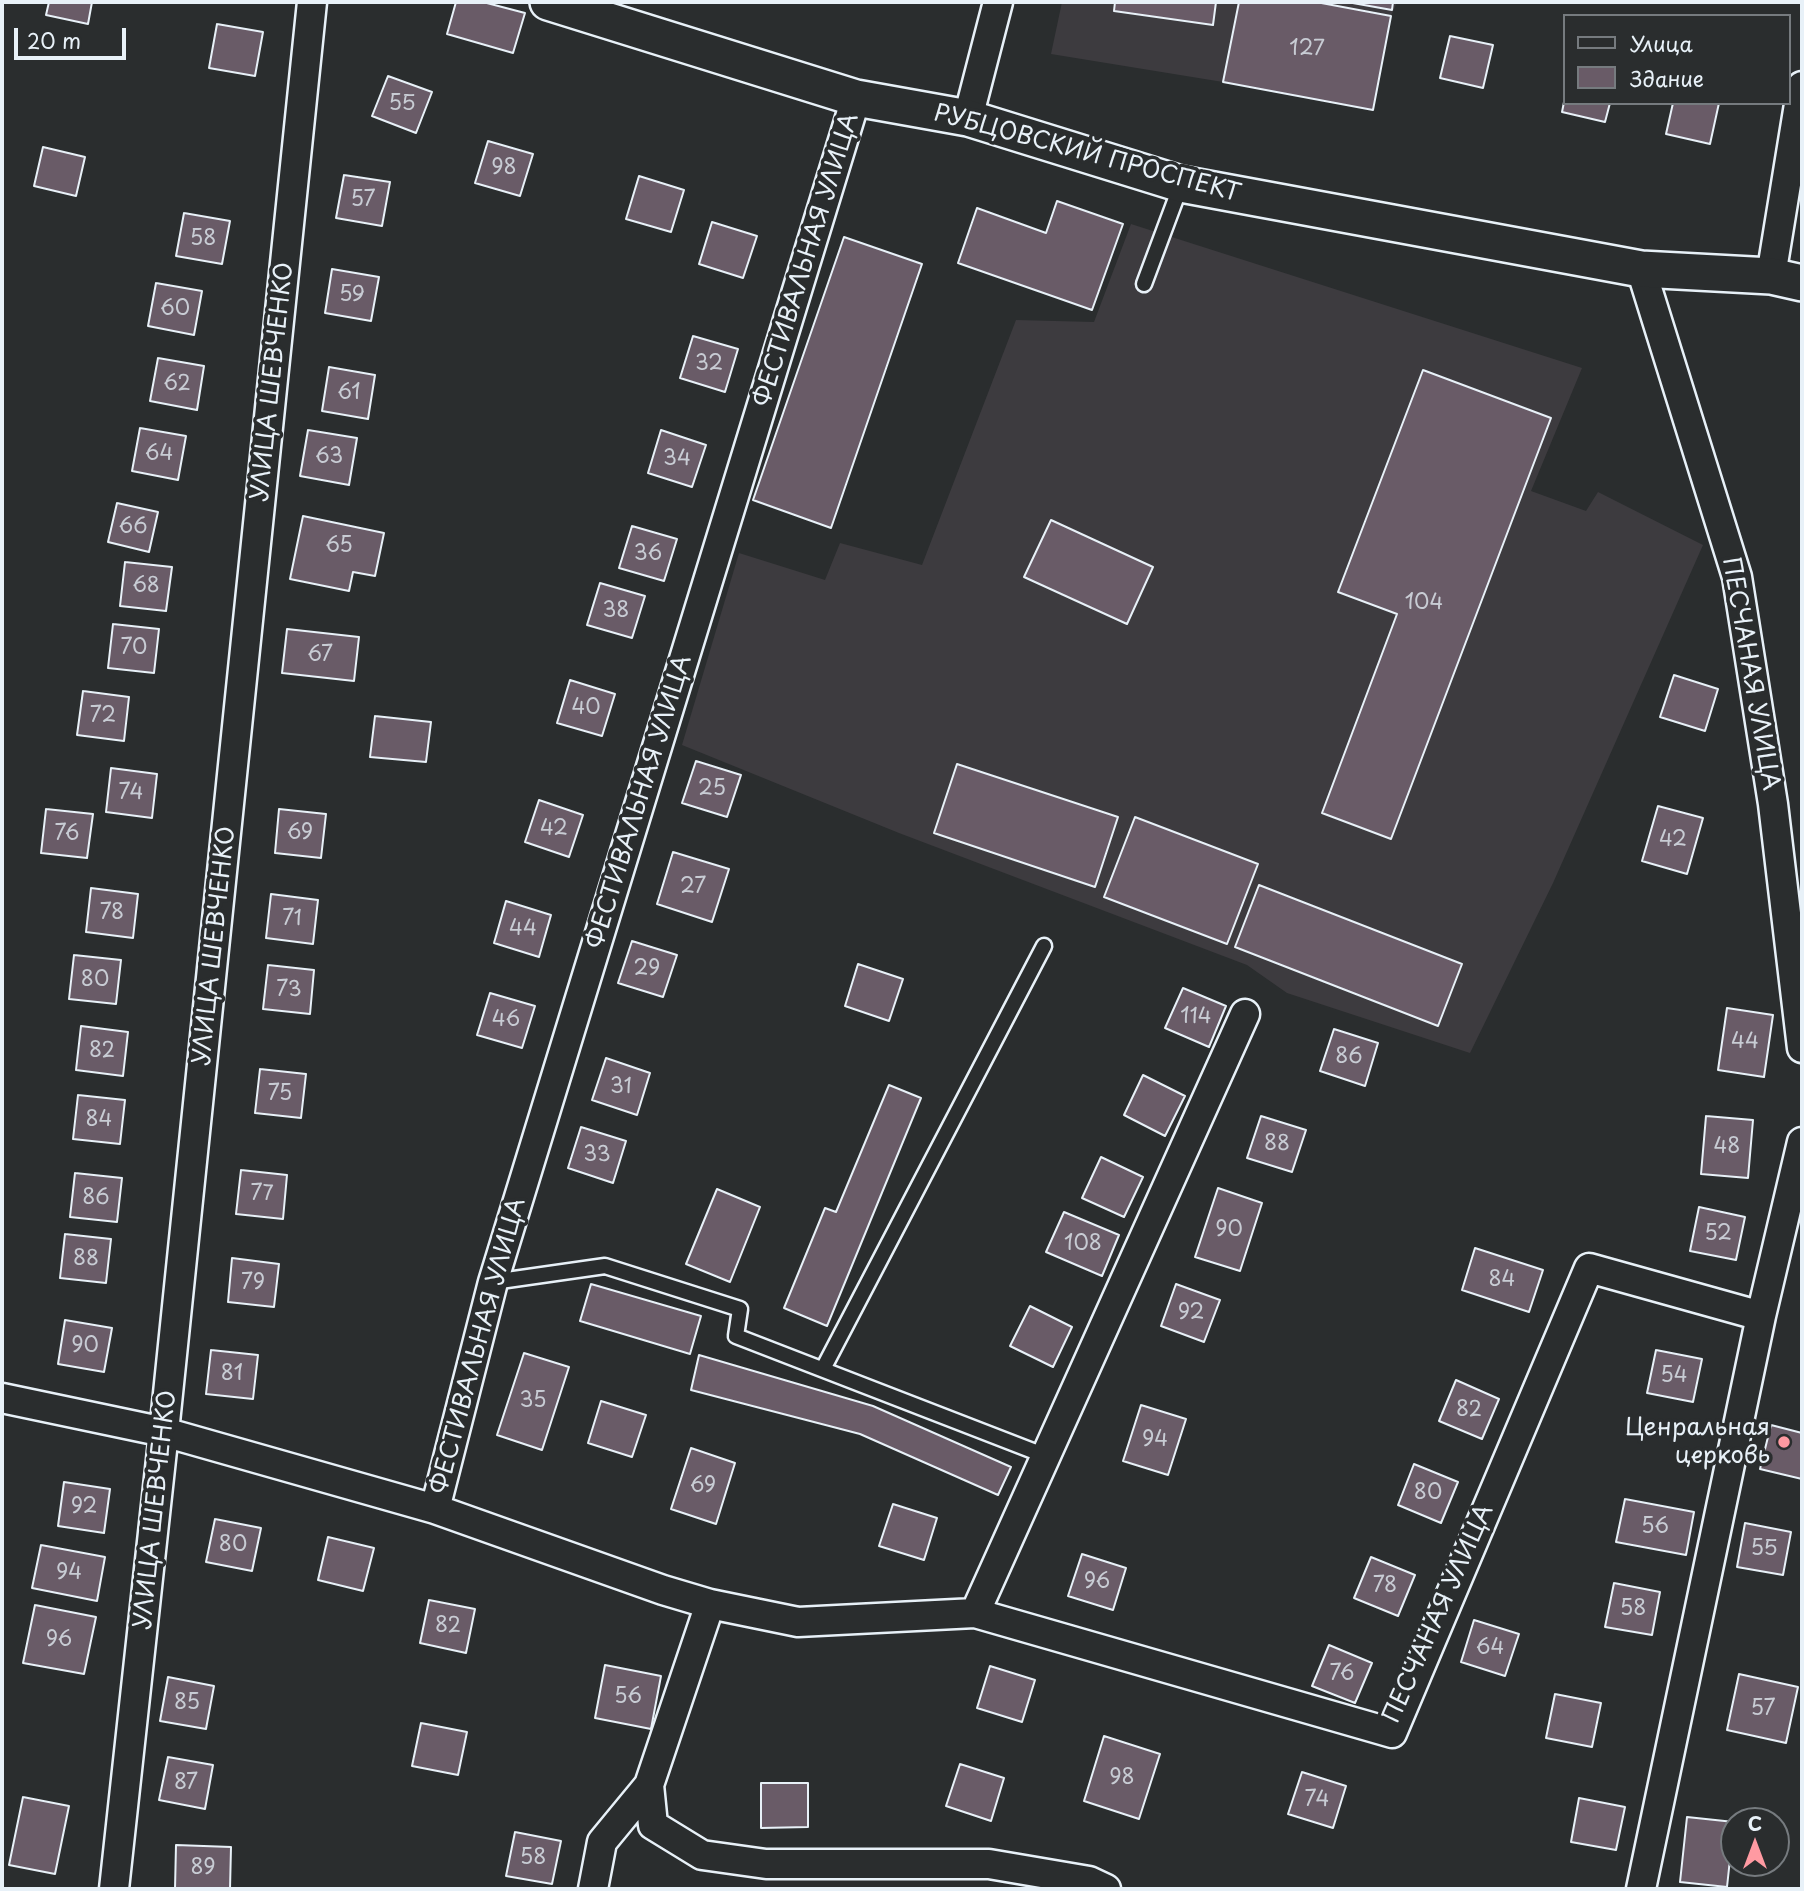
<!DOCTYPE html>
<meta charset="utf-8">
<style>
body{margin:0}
#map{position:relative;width:1804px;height:1891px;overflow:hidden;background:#2a2d2e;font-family:"Playpen Sans",sans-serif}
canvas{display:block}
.frame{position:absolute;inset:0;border:4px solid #e8f1f8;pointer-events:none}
.legend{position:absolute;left:1563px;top:14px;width:228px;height:91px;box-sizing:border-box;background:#2a2d2e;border:2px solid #767b7f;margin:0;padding:9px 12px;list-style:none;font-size:21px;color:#e8f1f8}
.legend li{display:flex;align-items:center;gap:14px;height:35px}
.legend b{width:35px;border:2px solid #767b7f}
.north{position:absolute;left:1720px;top:1807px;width:70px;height:70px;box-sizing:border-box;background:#2a2d2e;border:2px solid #767b7f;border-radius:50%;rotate:0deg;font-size:19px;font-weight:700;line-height:28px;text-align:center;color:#e8f1f8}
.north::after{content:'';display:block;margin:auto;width:24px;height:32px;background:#ff9aa2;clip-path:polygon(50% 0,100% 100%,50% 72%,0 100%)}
.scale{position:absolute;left:14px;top:28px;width:112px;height:32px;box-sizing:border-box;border:4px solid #e8f1f8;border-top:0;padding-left:9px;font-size:21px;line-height:24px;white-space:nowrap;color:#e8f1f8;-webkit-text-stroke:5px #2a2d2e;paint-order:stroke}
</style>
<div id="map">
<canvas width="1804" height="1891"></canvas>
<div class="frame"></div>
<ul class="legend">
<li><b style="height:9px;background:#2a2d2e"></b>Улица</li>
<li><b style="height:19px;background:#695b67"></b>Здание</li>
</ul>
<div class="north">С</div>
<div class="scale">20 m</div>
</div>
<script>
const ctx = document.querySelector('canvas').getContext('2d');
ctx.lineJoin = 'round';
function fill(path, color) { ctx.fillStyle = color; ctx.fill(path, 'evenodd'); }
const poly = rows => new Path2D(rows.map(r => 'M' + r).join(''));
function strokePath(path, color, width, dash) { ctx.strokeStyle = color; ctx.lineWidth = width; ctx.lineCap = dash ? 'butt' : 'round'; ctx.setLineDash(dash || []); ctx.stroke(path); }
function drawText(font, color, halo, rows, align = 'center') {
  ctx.font = font + ' "Playpen Sans",sans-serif'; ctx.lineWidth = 7; ctx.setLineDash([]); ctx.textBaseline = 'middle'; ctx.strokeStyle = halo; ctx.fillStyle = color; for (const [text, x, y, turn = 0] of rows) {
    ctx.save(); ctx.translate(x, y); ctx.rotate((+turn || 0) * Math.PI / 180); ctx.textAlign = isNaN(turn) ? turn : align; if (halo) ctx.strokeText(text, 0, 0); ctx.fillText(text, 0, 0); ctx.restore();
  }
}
fill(poly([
 [1062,2,1397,2,1391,16,1373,110,1223,82,1051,54],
 [1131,224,1582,368,1531,491,1586,511,1598,492,1703,545,1553,883,1470,1053,1287,993,1247,965,899,833,682,745,739,553,825,580,840,543,922,565,1016,320,1094,322]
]), '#3d3b3f');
const building = poly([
 [49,2,92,2,88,24,46,15,49,2],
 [456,2,483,2,525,13,513,53,447,34,456,2],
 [1115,2,1216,2,1213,25,1114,11,1115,2],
 [1239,2,1316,2,1391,16,1373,110,1223,82,1239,2],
 [1347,2,1393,2,1392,10,1347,2],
 [217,24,263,32,255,76,209,68,217,24],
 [1450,36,1493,45,1483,88,1440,78,1450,36],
 [388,76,432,92,416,133,372,116,388,76],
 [1564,102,1610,103,1605,122,1562,112,1564,102],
 [1673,103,1719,103,1710,144,1666,134,1673,103],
 [488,141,533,154,520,196,475,183,488,141],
 [43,147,85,157,76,196,34,186,43,147],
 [344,175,390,182,382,226,336,218,344,175],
 [639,176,684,190,671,232,626,219,639,176],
 [1057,201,1123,224,1092,310,958,263,977,208,1046,233,1057,201],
 [184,213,230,221,222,264,176,256,184,213],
 [712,222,757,236,743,278,699,264,712,222],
 [844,237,922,264,831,528,753,500,844,237],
 [332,269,379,277,371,321,325,313,332,269],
 [156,283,202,291,194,335,148,326,156,283],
 [693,336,738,349,725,392,680,378,693,336],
 [158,358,204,366,197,410,150,401,158,358],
 [329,367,375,375,368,419,322,411,329,367],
 [1423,370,1551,418,1391,839,1322,813,1397,614,1338,592,1423,370],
 [140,428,186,436,178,480,132,471,140,428],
 [308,430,357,438,349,485,300,476,308,430],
 [661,430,706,445,692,487,648,473,661,430],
 [117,503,158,512,149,552,108,542,117,503],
 [303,516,384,533,375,576,353,572,349,591,290,579,303,516],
 [1051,520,1153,567,1127,624,1024,577,1051,520],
 [632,526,677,539,664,581,619,568,632,526],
 [125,562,172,567,166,611,120,606,125,562],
 [600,583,645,596,632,638,587,625,600,583],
 [113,624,159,629,154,673,108,668,113,624],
 [287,629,359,637,354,681,282,673,287,629],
 [1674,675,1718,689,1705,731,1660,717,1674,675],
 [570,680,615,694,602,736,557,723,570,680],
 [83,691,129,697,124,741,77,735,83,691],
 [375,716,431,722,426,762,370,757,375,716],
 [696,761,741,775,727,817,682,803,696,761],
 [957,764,1118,817,1095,887,934,833,957,764],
 [111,768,157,774,152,818,106,812,111,768],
 [539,800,583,815,569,857,525,842,539,800],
 [1658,806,1703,818,1687,874,1642,861,1658,806],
 [46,809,93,814,87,858,41,853,46,809],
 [279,809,326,814,321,858,275,853,279,809],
 [1135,817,1258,864,1227,944,1104,897,1135,817],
 [673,852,729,869,712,922,657,904,673,852],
 [1259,885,1462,964,1438,1026,1235,947,1259,885],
 [91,888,138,894,133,938,86,932,91,888],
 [271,894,318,900,313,944,266,938,271,894],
 [506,901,551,915,539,957,494,943,506,901],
 [632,941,677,955,663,997,618,983,632,941],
 [74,955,121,960,116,1004,69,999,74,955],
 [858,964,903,979,889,1021,845,1006,858,964],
 [268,965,314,970,310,1014,263,1009,268,965],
 [1183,988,1226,1006,1209,1047,1165,1028,1183,988],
 [490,993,535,1006,522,1048,477,1035,490,993],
 [1727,1008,1773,1015,1764,1077,1718,1070,1727,1008],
 [81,1026,128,1032,123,1076,76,1070,81,1026],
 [1334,1029,1378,1043,1365,1086,1320,1071,1334,1029],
 [606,1058,650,1073,637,1115,592,1100,606,1058],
 [260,1069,306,1074,301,1118,255,1113,260,1069],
 [1143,1075,1185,1096,1165,1136,1124,1115,1143,1075],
 [889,1085,921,1098,827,1326,784,1308,825,1208,836,1212,889,1085],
 [78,1095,125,1100,120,1144,73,1139,78,1095],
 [1261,1116,1306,1130,1292,1172,1247,1158,1261,1116],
 [1706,1116,1753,1120,1748,1178,1701,1174,1706,1116],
 [581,1127,626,1141,613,1183,568,1168,581,1127],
 [1101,1157,1143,1177,1124,1217,1082,1198,1101,1157],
 [241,1170,287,1175,283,1219,236,1214,241,1170],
 [75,1173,122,1178,117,1222,70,1217,75,1173],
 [1218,1188,1262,1203,1240,1271,1195,1257,1218,1188],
 [717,1189,760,1207,730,1282,686,1264,717,1189],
 [1699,1207,1745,1217,1736,1260,1690,1251,1699,1207],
 [1064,1212,1119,1235,1102,1276,1046,1252,1064,1212],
 [65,1234,111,1239,106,1283,60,1278,65,1234],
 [1475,1248,1543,1270,1529,1312,1462,1290,1475,1248],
 [232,1258,279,1264,274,1307,228,1302,232,1258],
 [591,1284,701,1316,690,1354,580,1321,591,1284],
 [1176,1284,1220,1300,1204,1342,1161,1326,1176,1284],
 [1030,1306,1072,1327,1053,1367,1010,1346,1030,1306],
 [65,1320,112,1328,104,1372,58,1364,65,1320],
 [211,1350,258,1355,253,1399,206,1394,211,1350],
 [1656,1350,1702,1359,1693,1402,1647,1393,1656,1350],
 [524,1353,569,1367,542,1450,497,1435,524,1353],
 [699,1355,873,1406,1011,1467,998,1495,860,1434,691,1390,699,1355],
 [1456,1380,1499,1399,1482,1439,1439,1421,1456,1380],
 [601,1401,646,1415,632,1457,588,1443,601,1401],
 [1141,1405,1186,1419,1168,1475,1123,1461,1141,1405],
 [1771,1425,1802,1433,1802,1479,1760,1469,1771,1425],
 [691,1448,735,1463,716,1524,671,1509,691,1448],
 [1414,1464,1458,1482,1441,1523,1398,1505,1414,1464],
 [64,1482,110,1489,104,1533,58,1526,64,1482],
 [1625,1499,1694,1512,1686,1555,1616,1542,1625,1499],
 [893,1504,937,1518,924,1560,879,1546,893,1504],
 [215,1519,261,1528,252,1571,206,1562,215,1519],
 [1745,1523,1791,1532,1783,1575,1737,1567,1745,1523],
 [328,1537,374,1548,363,1591,318,1580,328,1537],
 [41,1545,105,1557,97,1601,32,1588,41,1545],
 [1082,1554,1126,1568,1113,1610,1068,1596,1082,1554],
 [1371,1557,1415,1575,1398,1616,1354,1598,1371,1557],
 [1614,1583,1660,1592,1652,1635,1605,1627,1614,1583],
 [429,1600,475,1609,466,1653,420,1643,429,1600],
 [35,1605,96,1617,84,1674,23,1663,35,1605],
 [1474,1620,1519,1634,1505,1676,1461,1662,1474,1620],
 [1329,1645,1372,1663,1355,1703,1312,1686,1329,1645],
 [605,1665,661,1676,651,1729,595,1718,605,1665],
 [990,1666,1035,1680,1022,1722,977,1708,990,1666],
 [1739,1674,1798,1687,1786,1743,1727,1730,1739,1674],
 [168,1677,214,1686,206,1729,160,1721,168,1677],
 [1555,1694,1601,1703,1592,1747,1546,1738,1555,1694],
 [421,1723,467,1732,458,1775,412,1766,421,1723],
 [1104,1736,1160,1754,1139,1819,1084,1801,1104,1736],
 [168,1757,213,1765,205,1809,159,1800,168,1757],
 [960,1764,1004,1778,991,1821,946,1806,960,1764],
 [1302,1772,1346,1786,1333,1828,1288,1814,1302,1772],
 [761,1783,808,1783,808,1827,761,1828,761,1783],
 [23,1797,69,1806,55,1874,9,1865,23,1797],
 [1579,1798,1625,1807,1616,1850,1571,1842,1579,1798],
 [1687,1817,1734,1822,1727,1887,1680,1882,1687,1817],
 [515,1832,561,1841,552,1884,506,1876,515,1832],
 [176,1845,231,1847,230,1889,175,1889,176,1845]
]);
fill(building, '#695b67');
strokePath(building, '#e8f1f8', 2);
const service = poly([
 [1144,284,1181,185],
 [493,1282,605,1266,740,1309,736,1336,1046,1456],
 [823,1369,1044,946]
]);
const minor = poly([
 [968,118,998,2],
 [1641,269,1737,577,1773,804,1802,1048],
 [1771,276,1802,86],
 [2,1398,164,1432,435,1509,663,1590,710,1604,649,1785,653,1825,702,1855,766,1864,989,1864,1089,1881,1106,1889],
 [435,1509,493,1282,856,98],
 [710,1604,798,1622,975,1613,1392,1733,1589,1268,1761,1316],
 [975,1613,1245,1014],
 [114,1889,164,1432,312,2],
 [593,1889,602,1842,649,1785],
 [1641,1889,1761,1316,1802,1142]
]);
const tertiary = poly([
 [548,2,856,98,968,118,1181,184,1641,269,1771,276,1802,283]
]);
strokePath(service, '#e8f1f8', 19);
strokePath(minor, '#e8f1f8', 33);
strokePath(tertiary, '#e8f1f8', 40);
strokePath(service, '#2a2d2e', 14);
strokePath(minor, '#2a2d2e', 28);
strokePath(tertiary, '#2a2d2e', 35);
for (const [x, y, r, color] of [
 [1784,1442,7,"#ff9aa2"]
]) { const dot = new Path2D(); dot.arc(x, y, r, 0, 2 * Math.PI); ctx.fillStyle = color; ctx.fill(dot); strokePath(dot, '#2a2d2e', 2.5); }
drawText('21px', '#c8ccd4', null, [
 ["127",1307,49],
 ["55",402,104],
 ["98",504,168],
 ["57",363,200],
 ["58",203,239],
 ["59",352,295],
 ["60",175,309],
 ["32",709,364],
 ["62",177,384],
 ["61",349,393],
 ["64",159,454],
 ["63",329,457],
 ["34",677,459],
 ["66",133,527],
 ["65",339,546],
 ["36",648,554],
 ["68",146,586],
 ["104",1424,603],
 ["38",616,611],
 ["70",134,648],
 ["67",320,655],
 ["40",586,708],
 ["72",103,716],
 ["25",712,789],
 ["74",131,793],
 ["42",554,829],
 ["69",300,833],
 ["76",67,834],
 ["42",1673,840],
 ["27",693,887],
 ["78",112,913],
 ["71",292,919],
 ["44",523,929],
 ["29",647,969],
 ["80",95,980],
 ["73",289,990],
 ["114",1196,1017],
 ["46",506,1020],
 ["44",1745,1042],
 ["82",102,1051],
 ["86",1349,1057],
 ["31",621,1087],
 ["75",280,1094],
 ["84",99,1120],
 ["88",1277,1144],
 ["48",1727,1147],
 ["33",597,1155],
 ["77",262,1194],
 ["86",96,1198],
 ["90",1229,1230],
 ["52",1718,1234],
 ["108",1083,1244],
 ["88",86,1259],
 ["84",1502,1280],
 ["79",253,1283],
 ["92",1191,1313],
 ["90",85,1346],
 ["81",232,1374],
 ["54",1674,1376],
 ["35",533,1401],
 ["82",1469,1410],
 ["94",1155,1440],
 ["69",703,1486],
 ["80",1428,1493],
 ["92",84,1507],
 ["56",1655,1527],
 ["80",233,1545],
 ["55",1764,1549],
 ["94",69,1573],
 ["96",1097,1582],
 ["78",1385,1586],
 ["58",1633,1609],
 ["82",448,1626],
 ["96",59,1640],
 ["64",1490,1648],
 ["76",1342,1674],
 ["56",628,1697],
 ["85",187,1703],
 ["57",1763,1709],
 ["98",1122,1778],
 ["87",186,1783],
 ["74",1317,1800],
 ["58",533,1858],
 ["89",203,1868]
]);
drawText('24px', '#e8f1f8', '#2a2d2e', [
 ["РУБЦОВСКИЙ ПРОСПЕКТ",1087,154,15],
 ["ФЕСТИВАЛЬНАЯ УЛИЦА",807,260,-73],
 ["УЛИЦА ШЕВЧЕНКО",273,382,-84],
 ["ПЕСЧАНАЯ УЛИЦА",1750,674,80],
 ["ФЕСТИВАЛЬНАЯ УЛИЦА",640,802,-73],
 ["УЛИЦА ШЕВЧЕНКО",215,946,-84],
 ["ФЕСТИВАЛЬНАЯ УЛИЦА",479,1346,-75],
 ["УЛИЦА ШЕВЧЕНКО",156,1510,-84],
 ["ПЕСЧАНАЯ УЛИЦА",1439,1614,-66]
]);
drawText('24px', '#e8f1f8', '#2a2d2e', [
 ["Ценральная",1770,1428],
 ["церковь",1770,1456]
], 'right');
</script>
